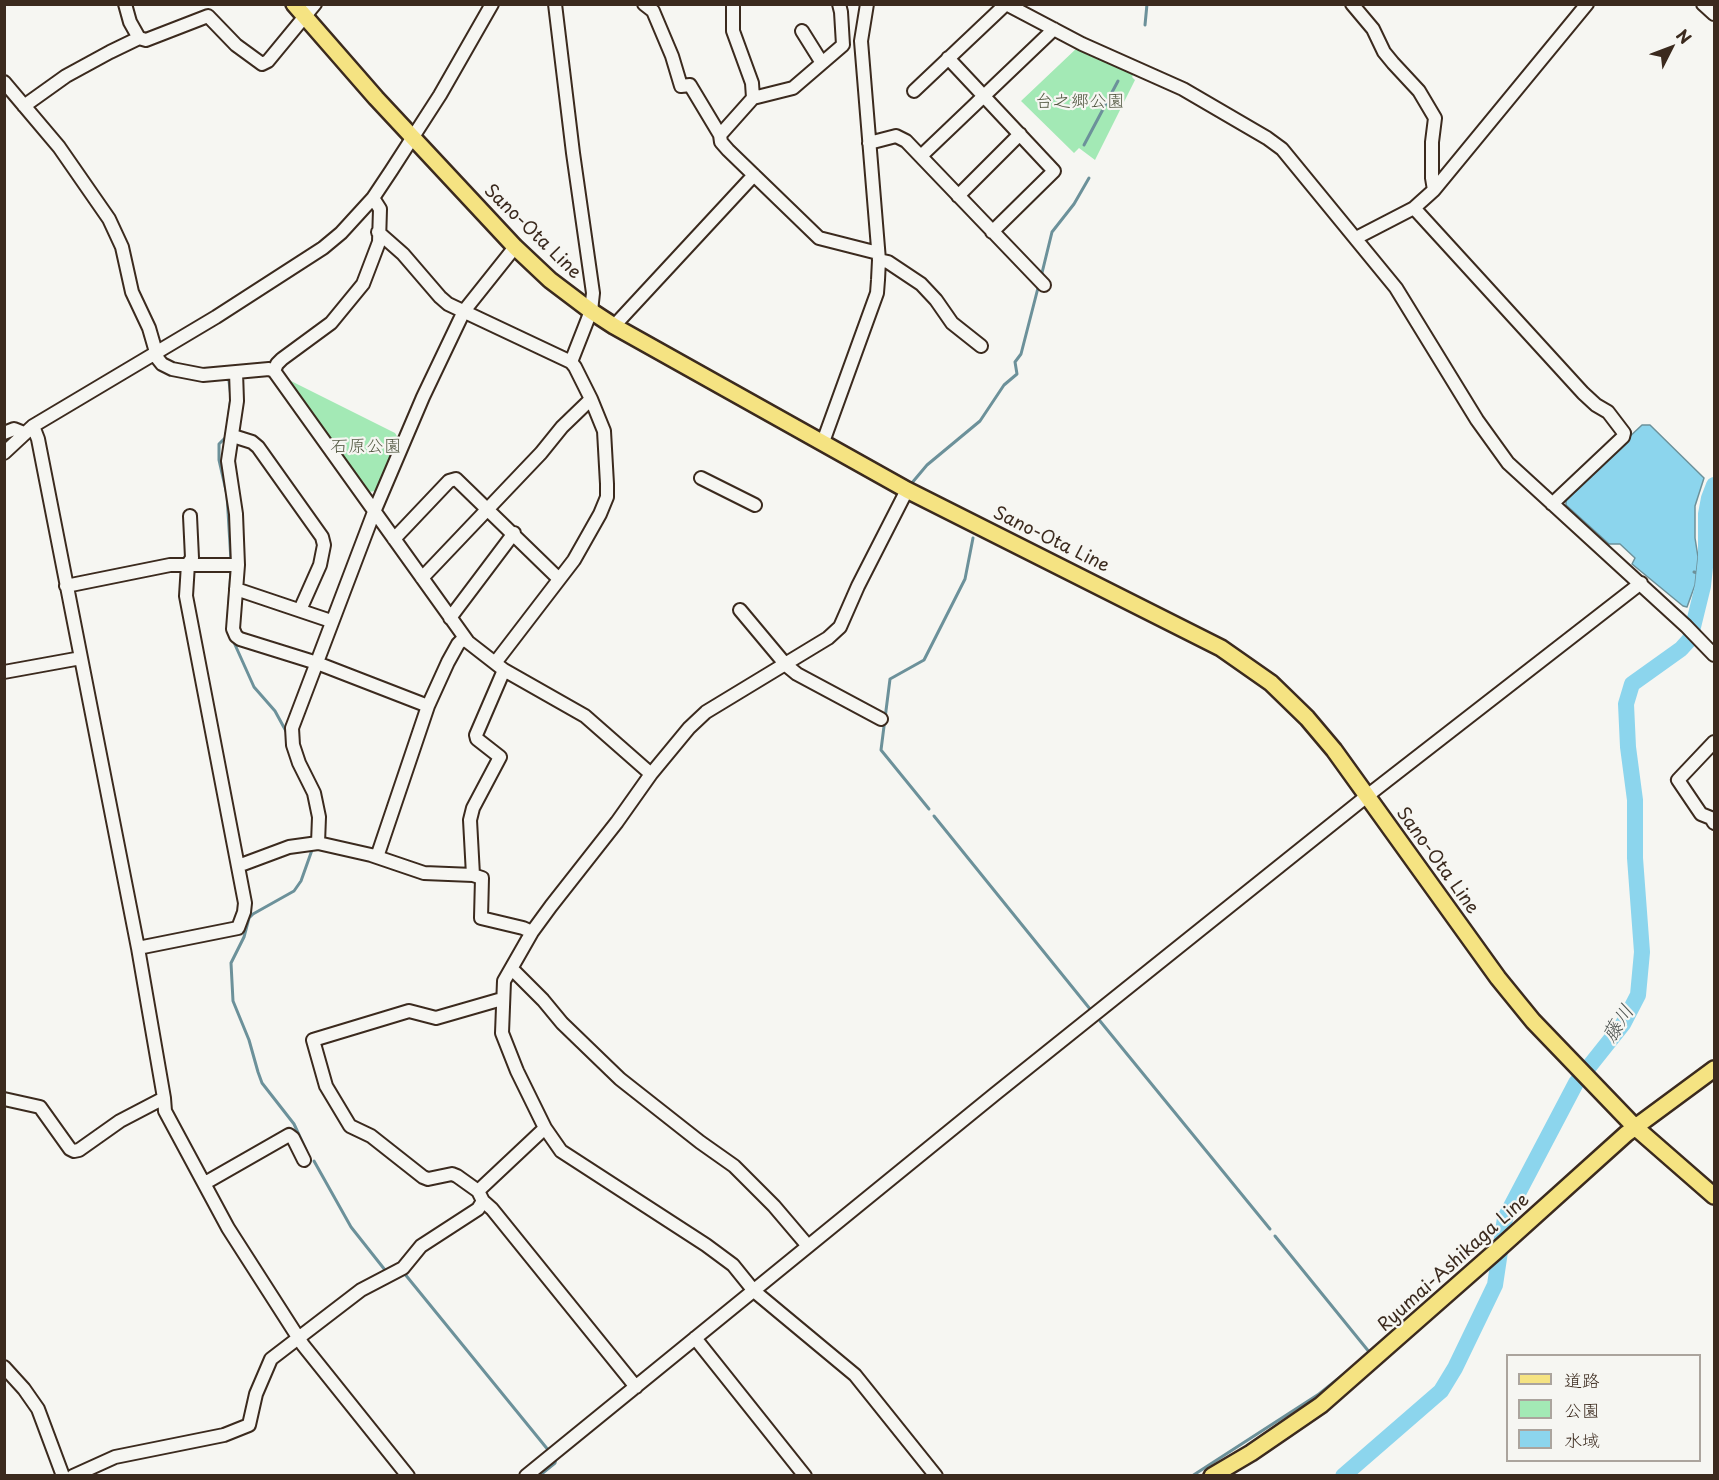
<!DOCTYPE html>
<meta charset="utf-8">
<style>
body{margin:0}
#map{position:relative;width:1719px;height:1480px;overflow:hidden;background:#f6f6f2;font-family:"Playpen Sans","Klee One",sans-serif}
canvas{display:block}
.frame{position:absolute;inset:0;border:6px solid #3b2a1e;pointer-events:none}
.legend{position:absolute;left:1506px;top:1354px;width:195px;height:108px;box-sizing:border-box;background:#f6f6f2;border:2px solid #aba49d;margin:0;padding:8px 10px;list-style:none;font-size:18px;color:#3b2a1e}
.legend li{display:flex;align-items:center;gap:12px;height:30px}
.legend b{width:30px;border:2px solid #aba49d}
.north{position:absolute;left:1641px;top:18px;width:60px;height:60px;-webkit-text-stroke:4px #f6f6f2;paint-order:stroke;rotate:48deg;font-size:16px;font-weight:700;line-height:24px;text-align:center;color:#3b2a1e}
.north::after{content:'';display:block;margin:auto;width:21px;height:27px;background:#3b2a1e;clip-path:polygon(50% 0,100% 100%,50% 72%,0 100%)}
</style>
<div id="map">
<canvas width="1719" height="1480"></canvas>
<div class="frame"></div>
<ul class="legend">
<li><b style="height:8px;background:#f5e382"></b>道路</li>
<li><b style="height:16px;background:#a3e9b5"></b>公園</li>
<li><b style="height:16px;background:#8cd5ed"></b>水域</li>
</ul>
<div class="north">N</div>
</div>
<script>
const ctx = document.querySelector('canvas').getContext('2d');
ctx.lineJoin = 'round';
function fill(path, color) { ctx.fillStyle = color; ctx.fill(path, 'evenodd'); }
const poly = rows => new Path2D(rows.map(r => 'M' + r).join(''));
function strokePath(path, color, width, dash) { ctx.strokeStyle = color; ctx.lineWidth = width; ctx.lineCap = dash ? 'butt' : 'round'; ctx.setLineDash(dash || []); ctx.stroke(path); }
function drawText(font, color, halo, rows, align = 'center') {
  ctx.font = font + ' "Playpen Sans","Klee One",sans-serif'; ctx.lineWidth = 4.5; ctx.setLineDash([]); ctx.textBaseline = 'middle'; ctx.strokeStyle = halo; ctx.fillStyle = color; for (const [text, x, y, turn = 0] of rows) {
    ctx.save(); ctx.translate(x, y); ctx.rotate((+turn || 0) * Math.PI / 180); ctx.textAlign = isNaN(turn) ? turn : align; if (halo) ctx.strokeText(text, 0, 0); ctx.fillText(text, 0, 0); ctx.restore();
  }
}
fill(poly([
 [1078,47,1134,73,1132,77,1135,80,1095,160,1079,148,1074,153,1021,101],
 [287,379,395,433,398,438,376,491,368,492]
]), '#a3e9b5');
const water = poly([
 [1642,425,1650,425,1704,478,1695,506,1695,538,1698,557,1695,585,1687,607,1683,606,1632,564,1635,558,1620,544,1609,544,1566,505,1566,496,1642,425]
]);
fill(water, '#8cd5ed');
strokePath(water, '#6c919a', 1.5);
strokePath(poly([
 [1145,25,1147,4],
 [1084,145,1118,81],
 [1041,277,1052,232,1074,204,1089,178],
 [228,421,231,397,229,381],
 [226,433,226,437,219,444,219,460,227,495,231,561],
 [958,507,911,484,927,465,980,421,1004,385,1017,374,1015,362,1021,354,1039,284],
 [1694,572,1704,575],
 [1693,611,1697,615],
 [228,618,231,569],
 [232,638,254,687,275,711,287,733],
 [929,809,881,750,890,679,924,660,965,579,973,538],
 [934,816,1090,1009],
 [1100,1021,1270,1229],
 [306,1150,294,1124,262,1083,258,1072,249,1040,233,1001,231,963,244,937,249,918,253,914,294,891,301,881,312,850],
 [314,1161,351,1227,385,1270],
 [1275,1236,1370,1353],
 [404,1273,549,1451],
 [539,1476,555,1463,556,1459],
 [1192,1476,1319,1394,1354,1366]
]), '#6c919a', 3);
strokePath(poly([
 [1343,1476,1441,1391,1455,1368,1495,1285,1505,1218,1576,1083,1623,1024,1638,995,1642,952,1635,858,1635,800,1628,747,1626,704,1632,684,1681,649,1690,639,1703,586,1706,558,1706,514,1709,498,1714,485]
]), '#8cd5ed', 16);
const minor = poly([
 [125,4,130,22,139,38],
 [555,4,573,153,593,293,591,311,571,362],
 [644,4,653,11,672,56,681,86,690,85,720,135],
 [733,4,733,31,752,83,753,98],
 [839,4,841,12,843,45,793,88,753,98,720,135,721,142,728,150,819,238,878,253],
 [1006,4,1082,44,1183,89,1267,138,1282,149,1396,288,1477,420,1508,463,1686,626,1714,655],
 [1352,4,1373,29,1384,52,1393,63,1419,91,1435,118,1432,142,1432,178,1434,190],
 [1703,4,1714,14],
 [802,31,822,63],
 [948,58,1054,171,992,232],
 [4,82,59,147,109,219,122,247,132,292,149,328,158,359,162,364,172,369,203,375,269,369,274,371,468,642,504,670,585,716,651,774],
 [914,91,1006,4],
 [24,106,66,76,110,52,139,38,146,40,208,16,236,45,262,64,268,61,315,4],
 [869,143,896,136,906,141,1044,285],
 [921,156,1054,29],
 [958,196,1020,134],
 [1414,208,1583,393,1596,405,1608,412,1624,433,1623,437,1552,504],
 [378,232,403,254,440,297,448,304,571,362,575,367,591,399,604,431,607,484,607,497,600,514,574,560,495,663],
 [1356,238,1414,208,1434,190,1587,4],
 [879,260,888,262,921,284,936,300,952,323,981,346],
 [614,326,754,175],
 [274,371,277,364,282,359,331,323,363,284,379,242,380,209,373,198],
 [236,372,237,401,228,461,236,514,238,565,233,629,236,636,240,639,317,663,428,706,448,662,458,644,464,638],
 [33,426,38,439,138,948,164,1098,165,1111,228,1228,303,1345,408,1476],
 [4,433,14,429,24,433],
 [233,436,252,442,258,447,322,537,324,545,320,565,300,610],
 [823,442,877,293,878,280,879,260,861,41,867,4],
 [4,453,33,426,216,317,323,248,341,233,373,198,391,171,440,95,492,4],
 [701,478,755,505],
 [907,490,858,586,840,627,828,638,706,712,689,728,651,774,617,822,551,906,532,932,504,981,502,1033,517,1071,545,1128,561,1151,706,1245,733,1265,754,1291,855,1375,936,1476],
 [394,539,449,481,456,479,559,579],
 [422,578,541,453,562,427,591,399],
 [66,586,170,565,238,565],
 [236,589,331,621],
 [740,610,786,665,797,674,881,719],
 [450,618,514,533],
 [4,672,81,658],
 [1714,742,1678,780,1701,814,1711,818,1714,823],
 [318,843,319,817,314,793,299,763,293,745,292,728,374,512,423,397,464,311,515,247],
 [377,857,428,706],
 [238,866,289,847,318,843,371,855,424,873,473,875,482,878,481,918,523,928,532,932],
 [473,875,470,820,473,808,500,757,477,739,476,735,504,670],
 [138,948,238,928,244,912,245,903,186,596,188,564,192,558,190,516],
 [512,969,543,1000,562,1023,620,1079,700,1142,734,1166,774,1206,808,1246],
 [502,999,436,1018,409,1011,313,1040,326,1086,350,1126,371,1136,423,1177,428,1179,452,1174,457,1176,478,1191,483,1201,492,1209,636,1387],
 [4,1099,40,1107,70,1149,74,1151,79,1150,120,1121,164,1098],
 [205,1183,289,1135,293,1138,304,1160],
 [478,1191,545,1128],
 [695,1338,805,1476],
 [4,1367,24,1389,38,1409,63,1476],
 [73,1476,115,1457,224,1435,249,1425,256,1394,271,1359,361,1290,403,1268,421,1246,478,1209,483,1201],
 [526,1476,995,1094,1367,796,1641,583]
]);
const major = poly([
 [294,4,376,98,515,247,550,280,591,311,614,326,907,490,1221,648,1271,683,1307,718,1334,750,1498,978,1533,1021,1635,1127,1714,1196],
 [1212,1476,1251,1453,1321,1405,1495,1252,1626,1134,1714,1069]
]);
strokePath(minor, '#3b2a1e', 16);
strokePath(major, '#3b2a1e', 20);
strokePath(minor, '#f6f6f2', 12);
strokePath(major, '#f5e382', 15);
drawText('18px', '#555a44', '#f6f6f2', [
 ["台之郷公園",1080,102],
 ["石原公園",366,447]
]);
drawText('18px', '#3b2a1e', '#f6f6f2', [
 ["Sano-Ota Line",532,232,44],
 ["Sano-Ota Line",1051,540,26],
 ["Sano-Ota Line",1437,861,54],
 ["Ryumai-Ashikaga Line",1454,1263,-42]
]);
drawText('italic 20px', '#4f5552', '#f6f6f2', [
 ["藤川",1619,1024,-57]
]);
</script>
